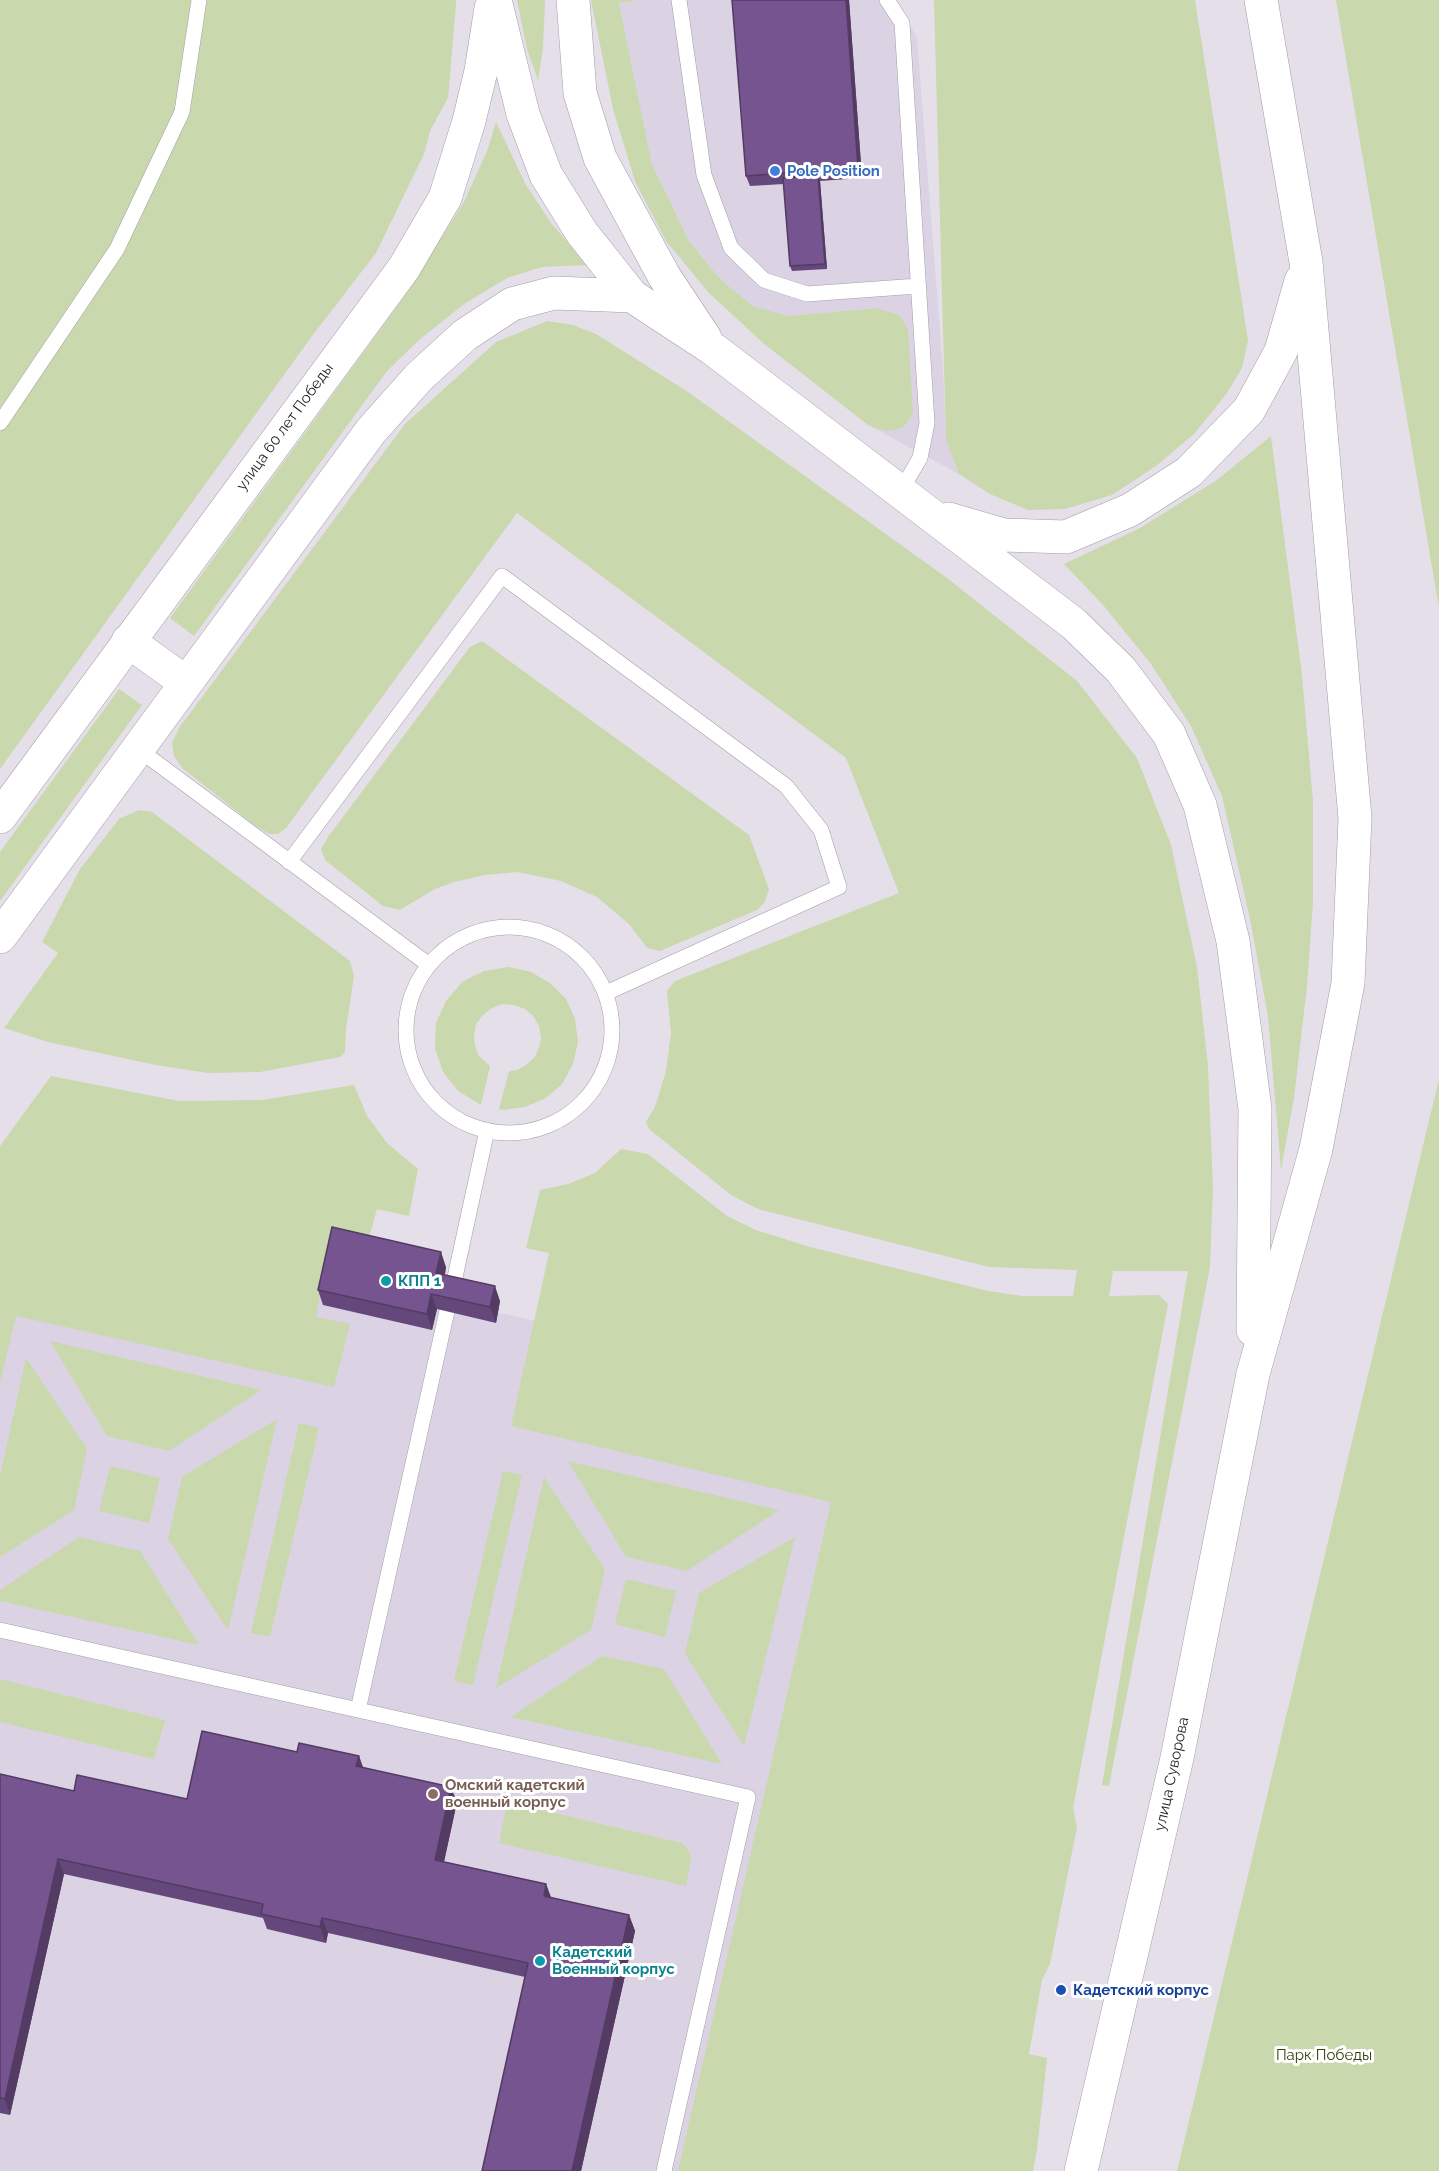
<!DOCTYPE html>
<meta charset="utf-8">
<style>
body{margin:0}
canvas{display:block;background:#e5dfe9}
</style>
<canvas width="1439" height="2171"></canvas>
<script>
const ctx = document.querySelector('canvas').getContext('2d');
ctx.lineJoin = 'round';
function fill(path, color) { ctx.fillStyle = color; ctx.fill(path, 'evenodd'); }
const poly = rows => new Path2D(rows.map(r => 'M' + r).join(''));
function strokePath(path, color, width, dash) { ctx.strokeStyle = color; ctx.lineWidth = width; ctx.lineCap = dash ? 'butt' : 'round'; ctx.setLineDash(dash || []); ctx.stroke(path); }
function drawText(font, color, halo, rows, align = 'center') {
  ctx.font = font + ' Raleway,sans-serif'; ctx.lineWidth = 6; ctx.setLineDash([]); ctx.textBaseline = 'middle'; ctx.strokeStyle = halo; ctx.fillStyle = color; for (const [text, x, y, turn = 0] of rows) {
    ctx.save(); ctx.translate(x, y); ctx.rotate((+turn || 0) * Math.PI / 180); ctx.textAlign = isNaN(turn) ? turn : align; if (halo) ctx.strokeText(text, 0, 0); ctx.fillText(text, 0, 0); ctx.restore();
  }
}
fill(poly([
 [639,0,896,0,917,38,943,370,946,440,959,474,868,425,886,430,877,308,788,316,753,306,721,280,689,241,652,164,619,3],
 [0,1198,954,1417,776,2171,0,2171]
]), '#dbd3e3');
fill(poly([
 [0,0,456,0,456,4,448,98,430,131,424,154,376,253,312,336,0,769],
 [517,0,545,0,543,48,538,80,527,49],
 [591,0,639,0,619,3,652,164,689,241,721,280,753,306,788,316,877,308,899,315,908,329,913,414,903,428,886,431,868,425,763,343,709,293,666,241,635,181,613,109],
 [934,0,1195,0,1248,340,1242,368,1227,393,1195,433,1156,466,1112,495,1065,509,1028,510,990,494,959,474,946,440],
 [1336,0,1439,0,1439,608],
 [496,122,526,185,551,223,587,265,542,267,507,278,464,304,419,340,387,371,194,636,170,618,404,297,464,202,487,151],
 [547,321,573,325,596,334,688,392,947,578,1077,681,1137,758,1171,845,1197,967,1208,1066,1213,1188,1210,1267,1109,1786,1102,1785,1188,1271,1113,1271,1109,1296,1159,1295,1168,1304,1073,1808,1077,1827,1050,1964,1042,1980,1029,2054,1047,2058,1037,2150,1033,2171,678,2171,831,1502,511,1426,549,1253,526,1248,540,1190,568,1184,595,1173,621,1149,648,1154,727,1216,756,1230,810,1247,988,1291,1022,1296,1073,1296,1077,1270,989,1267,758,1209,731,1195,649,1129,646,1122,655,1107,666,1071,671,1033,667,991,675,981,899,893,846,758,517,513,286,828,278,834,269,834,253,824,182,768,174,756,172,743,179,728,405,424,496,342],
 [1271,436,1302,675,1313,802,1313,902,1307,986,1294,1098,1281,1170,1268,1016,1250,919,1222,796,1191,726,1151,664,1103,605,1064,564,1140,528,1217,480],
 [482,641,749,835,769,889,765,902,757,910,660,951,647,948,629,924,597,897,561,881,518,872,485,875,454,882,435,889,400,910,383,906,325,860,321,849,328,837,470,647],
 [119,689,142,705,0,901,0,852],
 [139,810,152,812,350,961,354,976,346,1029,345,1052,340,1057,260,1072,208,1073,156,1065,48,1042,4,1028,58,953,42,942,80,869,119,819],
 [509,967,531,972,550,983,566,999,575,1019,578,1042,573,1064,562,1084,546,1098,525,1107,503,1110,499,1109,509,1071,517,1070,526,1065,534,1058,539,1048,541,1038,539,1026,533,1016,525,1009,514,1005,502,1004,492,1008,483,1015,476,1024,474,1036,475,1046,479,1056,490,1066,481,1105,458,1091,443,1072,435,1048,436,1023,446,1001,462,982,484,971],
 [51,1076,179,1101,262,1100,354,1085,367,1116,387,1143,418,1169,409,1216,377,1209,368,1242,330,1239,316,1317,350,1324,334,1387,16,1316,0,1383,0,1146],
 [1439,1079,1439,2171,1177,2171],
 [50,1341,261,1390,169,1451,107,1436],
 [26,1358,87,1449,74,1510,0,1557,0,1476],
 [277,1419,228,1630,168,1539,182,1477],
 [299,1423,319,1428,270,1637,251,1633],
 [568,1461,779,1510,687,1571,626,1557],
 [110,1466,160,1478,149,1523,99,1511],
 [503,1471,522,1475,473,1685,454,1681],
 [544,1477,605,1569,591,1630,496,1688],
 [79,1537,140,1551,199,1645,0,1601,0,1590],
 [795,1537,744,1746,685,1654,699,1593],
 [626,1579,676,1591,665,1637,615,1624],
 [602,1656,664,1669,722,1764,511,1717],
 [0,1679,165,1720,154,1759,0,1722],
 [507,1802,682,1843,689,1851,691,1859,686,1886,499,1843]
]), '#cad8ad');
const lane = poly([
 [679,0,704,175,731,248,764,280,807,294,918,286],
 [887,0,902,23,927,423,920,458,900,492],
 [0,423,117,249,182,112,199,0],
 [138,749,429,965],
 [289,862,502,576,786,786,821,830,839,887,606,993],
 '406 1030a103 103 0 1 1 206 0a103 103 0 1 1-206 0Z',
 [452,1291,487,1130],
 [0,1630,748,1797,664,2171],
 [358,1710,447,1311]
]);
const primary = poly([
 [495,0,523,114,546,175,582,233,632,296,713,349,1074,624,1121,670,1169,734,1200,805,1233,941,1255,1109,1253,1330],
 [573,0,580,93,600,158,664,276,705,338],
 [949,519,1004,535,1066,537,1130,510,1189,472,1249,410,1281,351,1301,281],
 [128,641,185,682],
 [0,817,404,268,445,198,469,121,481,71,491,8],
 [0,937,371,431,419,377,465,335,512,304,554,293,632,296],
 [1081,2171,1177,1758,1253,1374,1316,1149,1348,983,1355,818,1306,262,1261,0]
]);
strokePath(lane, '#a29da6', 16);
strokePath(primary, '#a29da6', 34);
strokePath(lane, '#fff', 15);
strokePath(primary, '#fff', 33);
fill(poly([
 [732,0,849,0,862,178,820,181,827,269,792,271,790,266,784,184,750,186,746,176],
 [446,1267,445,1275,500,1301,496,1323,437,1309,432,1330,323,1305,318,1290],
 [297,1752,359,1756,363,1767,457,1802,444,1862,546,1884,551,1898,629,1915,635,1931,581,2171,482,2171,525,1977,328,1933,326,1943,267,1929,263,1918,64,1874,10,2115,0,2113,0,1774,74,1791,187,1799]
]), '#65487b');
fill(poly([
 [846,0,849,0,862,178,858,168],
 [818,176,820,181,827,269,825,264],
 [441,1252,446,1267,442,1288,436,1273],
 [495,1286,500,1301,496,1323,490,1307],
 [431,1294,437,1309,432,1330,427,1314],
 [359,1756,364,1772,356,1766],
 [451,1787,457,1802,441,1875,435,1860],
 [58,1859,64,1874,10,2115,5,2099],
 [546,1884,552,1900,544,1896],
 [629,1915,635,1931,581,2171,572,2171],
 [322,1918,328,1933,326,1943,320,1927]
]), '#533b64');
const building = poly([
 [732,0,846,0,858,168,746,176,732,0],
 [818,176,825,264,790,266,783,178,818,176],
 [332,1227,441,1252,436,1273,495,1286,490,1307,431,1294,427,1314,318,1290,332,1227],
 [202,1731,297,1752,299,1743,359,1756,356,1766,451,1787,435,1860,546,1884,544,1896,629,1915,572,2171,482,2171,528,1963,322,1918,320,1927,261,1914,263,1904,58,1859,5,2099,0,2098,0,1774,74,1791,77,1775,187,1799,202,1731]
]);
fill(building, '#76548f');
strokePath(building, '#533b64', 1.5);
for (const [x, y, r, color] of [
 [775,171,6,"#3f7fe0"],
 [386,1281,6,"#0f9aa8"],
 [433,1794,6,"#8d6e63"],
 [540,1961,6,"#0f9aa8"],
 [1061,1990,6,"#1a4fb4"]
]) { const dot = new Path2D(); dot.arc(x, y, r, 0, 2 * Math.PI); ctx.fillStyle = color; ctx.fill(dot); strokePath(dot, '#fff', 2); }
drawText('bold 15px', '#366cbe', '#fff', [
 ["Pole Position",787,171]
], 'left');
drawText('15px', '#1e1c1f', '#fff', [
 ["улица 60 лет Победы",285,427,-54],
 ["улица Суворова",1172,1774,-78]
]);
drawText('bold 15px', '#0d838f', '#fff', [
 ["КПП 1",398,1281],
 ["Кадетский",552,1952],
 ["Военный корпус",552,1969]
], 'left');
drawText('bold 15px', '#785e54', '#fff', [
 ["Омский кадетский",445,1785],
 ["военный корпус",445,1802]
], 'left');
drawText('bold 15px', '#164399', '#fff', [
 ["Кадетский корпус",1073,1990]
], 'left');
drawText('15px', '#34400a', '#fff', [
 ["Парк Победы",1324,2055]
]);
</script>
